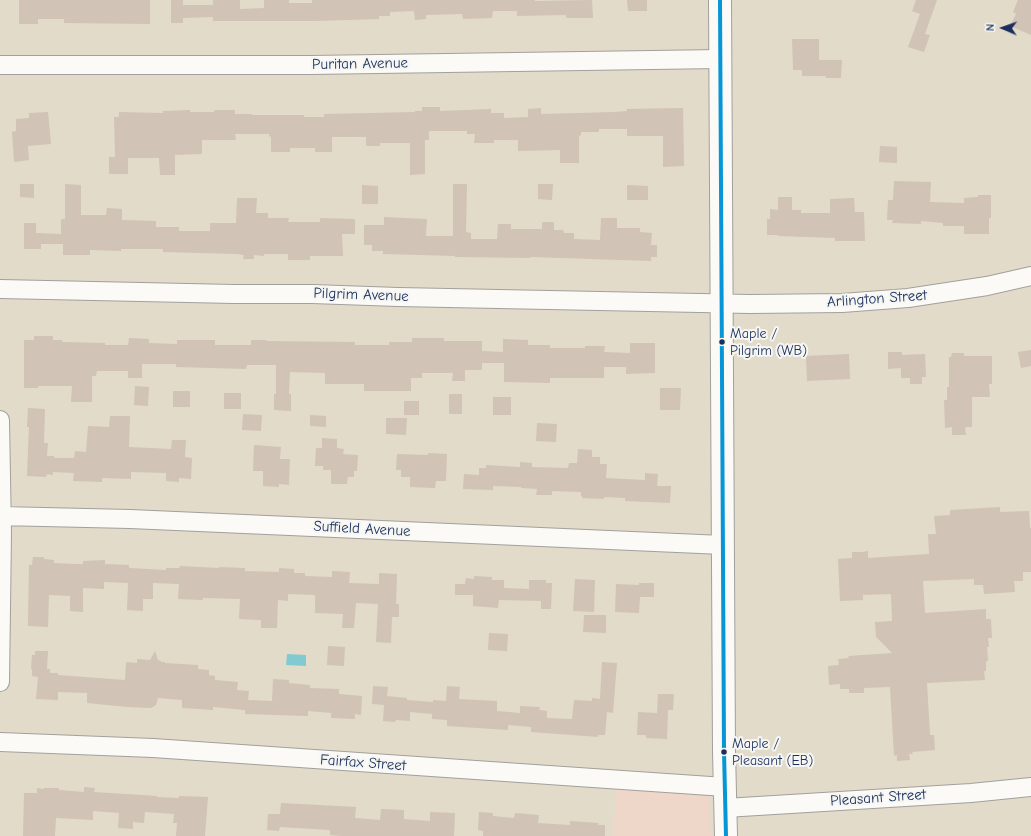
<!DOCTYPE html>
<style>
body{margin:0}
#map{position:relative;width:1031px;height:836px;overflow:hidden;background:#e2dbca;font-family:"Comic Neue",sans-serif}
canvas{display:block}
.north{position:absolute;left:983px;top:8px;width:40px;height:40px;-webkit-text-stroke:3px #f6f6f2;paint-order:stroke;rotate:272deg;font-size:11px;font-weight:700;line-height:16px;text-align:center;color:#1b2f5e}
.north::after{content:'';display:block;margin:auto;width:14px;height:18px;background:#1b2f5e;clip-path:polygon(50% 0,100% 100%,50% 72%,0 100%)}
</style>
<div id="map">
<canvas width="1031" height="836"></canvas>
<div class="north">N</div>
</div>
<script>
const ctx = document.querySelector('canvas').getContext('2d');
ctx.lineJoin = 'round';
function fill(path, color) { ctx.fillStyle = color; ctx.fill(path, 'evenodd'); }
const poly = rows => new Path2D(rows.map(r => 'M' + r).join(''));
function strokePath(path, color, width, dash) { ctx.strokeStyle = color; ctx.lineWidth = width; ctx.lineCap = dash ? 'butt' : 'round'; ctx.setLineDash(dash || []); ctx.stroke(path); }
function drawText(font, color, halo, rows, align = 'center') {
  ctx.font = font + ' "Comic Neue",sans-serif'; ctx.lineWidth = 4; ctx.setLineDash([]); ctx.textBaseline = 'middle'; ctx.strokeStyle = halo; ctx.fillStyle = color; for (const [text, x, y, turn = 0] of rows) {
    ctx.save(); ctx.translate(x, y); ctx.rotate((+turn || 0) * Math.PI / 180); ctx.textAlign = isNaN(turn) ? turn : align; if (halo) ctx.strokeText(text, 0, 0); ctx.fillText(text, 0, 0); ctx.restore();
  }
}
fill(poly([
 [616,787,709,795,711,836,613,836]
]), '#eed6c9');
fill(poly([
 [287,654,306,655,306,666,286,665]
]), '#81cbd0');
fill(poly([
 [19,0,150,0,150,24,64,23,64,19,38,19,38,24,19,24],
 [171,0,183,0,183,5,213,5,213,0,240,0,240,9,264,8,264,0,289,0,289,3,312,3,312,0,535,0,535,1,592,0,593,18,566,18,566,15,517,16,517,11,493,11,492,18,463,19,462,14,426,15,426,19,415,20,414,11,390,12,390,16,379,16,379,19,315,21,213,21,213,17,183,18,183,23,171,23],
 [627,0,647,0,647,11,628,11],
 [916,0,937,0,925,34,930,35,924,52,908,47,920,14,912,11],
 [1018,0,1031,0,1031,35,1010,26,1016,14,1013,12],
 [792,39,819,39,819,60,842,60,841,78,826,78,826,76,802,76,802,70,793,70],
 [422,107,440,107,440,111,491,109,491,113,504,113,504,118,528,117,528,109,541,108,541,114,614,112,627,111,627,109,683,108,684,166,663,167,663,136,627,136,627,129,599,129,599,132,581,132,581,135,579,136,579,163,560,163,560,150,518,151,518,140,494,140,494,143,474,143,475,134,467,134,467,131,429,131,429,140,425,140,425,174,410,175,410,143,380,143,380,146,366,146,366,137,332,137,332,152,315,152,315,148,290,148,290,152,271,152,271,136,269,137,269,134,235,134,236,140,202,140,202,154,175,155,175,175,160,175,159,158,128,158,128,174,109,174,109,157,115,157,114,117,119,117,119,112,163,113,163,111,190,110,190,112,214,112,214,110,235,110,235,114,252,114,252,115,304,115,304,117,324,117,324,114,415,112,415,111,422,111],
 [48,112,51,144,28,146,29,160,14,162,12,132,16,131,16,119,29,118,29,113],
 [880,146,897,147,897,163,879,162],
 [894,181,931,182,930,202,964,203,964,198,978,197,978,195,991,195,991,218,989,218,989,234,964,234,964,226,943,226,943,223,921,221,921,224,892,223,893,220,887,220,888,200,893,200],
 [20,184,34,184,34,198,20,197],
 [65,184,81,185,81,215,106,215,107,208,122,209,122,220,156,221,156,227,179,227,179,231,210,231,210,223,236,223,237,198,257,198,256,213,268,213,268,218,289,218,288,222,320,222,320,218,355,219,355,234,342,234,343,256,310,256,310,260,288,260,288,254,264,254,264,256,254,255,254,259,243,259,244,255,236,254,163,252,163,249,121,249,121,251,90,250,90,255,63,255,63,244,41,244,41,249,24,249,24,223,36,223,36,233,61,234,61,219,65,219],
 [453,184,467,184,466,232,471,233,471,239,497,239,498,224,511,224,511,229,542,229,542,222,554,222,554,230,563,230,564,233,574,233,574,239,600,240,601,218,617,218,617,228,640,228,640,232,652,233,651,245,657,245,657,257,651,257,651,261,530,257,530,258,455,257,455,256,383,254,383,251,372,251,372,245,364,245,364,225,384,225,384,217,427,219,426,236,453,236],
 [538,184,553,184,552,200,538,199],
 [362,185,378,186,378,204,362,204],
 [627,185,648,186,648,200,627,200],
 [778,197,792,197,792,210,801,210,801,213,830,213,830,199,854,198,855,212,864,212,865,241,835,241,835,238,778,236,778,235,767,235,767,219,770,219,770,209,778,210],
 [34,336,53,336,53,340,62,340,62,342,105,343,105,345,128,345,129,338,149,339,149,343,177,344,177,340,215,340,215,345,251,345,251,340,266,340,266,341,355,342,355,345,389,345,389,342,412,342,412,338,444,338,444,341,482,341,482,351,503,352,503,339,528,340,528,345,550,345,550,348,585,348,585,346,605,346,604,352,630,353,630,343,655,343,655,373,626,374,626,367,604,367,604,378,550,378,550,383,504,382,504,363,482,363,482,370,465,370,465,381,452,381,453,373,422,373,422,378,411,378,411,391,364,391,364,384,325,384,325,373,290,372,289,394,291,394,291,411,274,410,274,394,276,394,276,365,247,365,246,369,176,367,176,364,142,364,142,378,128,378,128,371,97,371,96,376,92,376,92,402,71,402,72,386,38,386,38,388,24,388,24,340,34,340],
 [1031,350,1031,366,1021,368,1018,352],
 [888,352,902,352,902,355,925,354,926,377,922,377,922,384,910,384,910,378,901,378,901,368,888,369],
 [952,353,964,353,964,356,992,356,992,384,989,384,990,397,972,397,972,427,965,427,966,435,952,435,952,427,945,428,944,400,947,400,947,387,949,387,949,357,951,357],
 [849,354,850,379,807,381,806,356],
 [135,386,149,387,148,406,134,405],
 [660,388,681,388,680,410,660,410],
 [173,391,190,391,190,407,173,407],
 [224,393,241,393,241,409,224,409],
 [449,394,462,394,462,414,449,414],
 [493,397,511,397,511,415,493,415],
 [404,401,419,401,419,415,404,415],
 [28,408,45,409,44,443,48,443,47,456,54,456,54,458,74,458,75,451,86,452,88,426,109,427,110,416,130,416,129,447,171,449,172,440,186,440,185,457,192,458,191,479,179,478,179,482,166,481,166,473,131,472,131,479,102,478,102,482,73,481,74,473,53,472,53,475,47,474,46,477,27,476,29,427,27,427],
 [243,414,262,415,261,431,242,430],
 [310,415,326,416,326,427,310,426],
 [386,418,407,418,406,435,386,434],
 [537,423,557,424,556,442,536,441],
 [322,438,337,439,337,448,344,449,343,454,358,455,357,471,354,471,354,477,348,477,347,484,331,484,331,470,323,470,323,466,315,466,316,448,322,448],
 [254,445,281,447,280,459,290,459,289,485,279,484,279,487,263,486,263,471,253,471],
 [578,449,592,450,592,457,600,457,600,464,607,464,606,478,645,480,645,473,658,474,657,486,671,486,670,503,625,501,625,498,604,497,604,499,582,498,582,496,581,496,581,492,552,491,552,495,536,495,537,489,521,488,521,487,493,486,493,490,463,489,464,474,479,475,479,468,486,468,486,465,520,467,520,462,532,463,532,467,568,468,569,463,577,463],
 [428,453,447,454,446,481,436,481,435,488,410,487,410,477,401,477,401,470,396,470,397,454,428,455],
 [1000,507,1000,512,1029,511,1030,528,1031,528,1031,572,1023,572,1023,581,1014,581,1015,592,984,594,983,585,974,585,974,579,923,581,925,613,986,609,986,619,991,619,992,638,988,638,989,647,987,647,988,661,986,661,986,671,984,671,985,680,927,683,930,735,934,735,935,750,912,752,913,754,909,754,910,760,897,761,897,755,894,756,890,687,864,688,864,693,849,693,849,689,840,689,840,684,829,685,828,666,839,665,838,659,849,658,848,656,892,653,876,637,875,622,892,621,891,594,863,595,863,600,840,601,838,559,852,558,852,552,862,552,868,551,868,558,929,554,928,534,936,534,934,516,950,515,950,510],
 [33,557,44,557,44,559,54,560,54,563,75,564,83,564,83,561,105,560,105,564,129,565,129,568,166,570,166,568,179,568,180,566,219,568,219,567,245,568,245,571,279,572,279,568,294,569,294,573,305,573,305,576,332,577,332,571,350,572,349,583,379,584,379,573,397,574,396,604,399,604,399,617,392,617,391,643,376,642,378,604,356,603,354,628,342,628,343,614,315,613,315,595,288,594,288,601,278,600,277,628,261,628,261,620,239,619,240,599,203,598,203,600,178,599,179,584,153,583,153,599,143,599,143,611,127,610,128,583,104,582,104,589,83,588,83,612,70,611,70,596,49,595,48,627,28,626,29,565,32,565],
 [474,576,492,577,492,580,504,580,504,588,529,589,529,580,546,580,546,583,552,583,551,609,541,609,541,601,499,600,498,608,473,606,473,595,455,595,455,584,465,584,466,578,474,579],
 [575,579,595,580,594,612,573,611],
 [639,583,654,583,654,597,640,597,639,613,615,612,616,584,639,585],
 [584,615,606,615,606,633,583,632],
 [489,633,508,634,507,651,488,650],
 [328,646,345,647,344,666,327,665],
 [35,651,48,651,47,669,50,669,50,673,58,673,58,675,125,680,126,662,137,663,137,659,150,660,155,651,158,660,161,661,161,662,165,662,165,663,198,665,198,669,209,670,209,675,215,676,215,680,238,682,237,690,249,691,248,700,272,701,273,679,289,680,289,683,310,685,310,688,339,689,339,694,362,696,361,715,355,714,355,719,331,718,331,713,308,711,308,716,245,714,245,710,213,707,213,710,182,708,182,700,158,698,156,705,151,708,127,707,87,703,87,693,58,692,58,700,36,699,38,677,32,676,32,669,31,669,32,655,35,655],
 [602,662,617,663,613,713,607,712,605,735,598,735,598,737,531,732,531,727,508,725,508,730,447,726,447,720,432,719,432,714,410,712,410,721,396,720,395,722,383,721,384,705,372,704,373,686,388,687,387,696,407,698,407,700,433,702,433,700,446,701,447,686,460,687,459,699,497,701,497,711,520,713,520,706,540,707,539,710,547,711,547,718,572,719,574,700,592,701,592,698,600,699],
 [658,694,674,694,673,710,668,710,667,739,646,738,646,735,637,735,638,712,657,713],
 [84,787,95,788,94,792,157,796,157,797,179,798,179,796,208,797,205,836,176,836,177,823,173,823,174,814,145,812,144,823,133,822,133,829,118,828,119,813,93,811,93,820,56,818,55,836,23,836,24,793,37,793,37,788,44,789,44,788,59,788,59,790,84,792],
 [281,803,356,807,355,818,380,820,381,809,404,810,404,819,430,821,430,812,455,813,454,836,341,836,330,835,330,830,280,827,279,831,267,830,268,814,280,814],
 [479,812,493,813,493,816,514,818,515,813,539,815,538,823,570,825,570,821,598,823,598,825,605,825,605,836,483,836,483,831,478,830]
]), '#d1c3b5');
const minor = poly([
 [0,65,310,65,720,59],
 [0,289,234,294,312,294,398,297,750,304,842,303,908,298,987,286,1031,276],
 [0,420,2,533,0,682],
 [0,516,130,519,723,545],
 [0,742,153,748,725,787],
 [725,808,971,793,1031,787]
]);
const major = poly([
 [720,0,724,751,726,836]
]);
strokePath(minor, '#a2a09c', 20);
strokePath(major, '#a2a09c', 24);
strokePath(minor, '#fbfaf7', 18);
strokePath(major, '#fbfaf7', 22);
strokePath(poly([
 [720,0,724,751,726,836]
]), '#0696d7', 4);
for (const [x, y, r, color] of [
 [722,342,3.5,"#1b2f5e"],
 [724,752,3.5,"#1b2f5e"]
]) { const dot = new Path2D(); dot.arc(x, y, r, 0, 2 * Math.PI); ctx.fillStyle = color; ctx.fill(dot); strokePath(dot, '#f6f6f2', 1.5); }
drawText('14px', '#1b2f5e', '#f6f6f2', [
 ["Maple /",730,334],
 ["Pilgrim (WB)",730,351],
 ["Maple /",732,744],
 ["Pleasant (EB)",732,761]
], 'left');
drawText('15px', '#1b2f5e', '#f6f6f2', [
 ["Puritan Avenue",360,64,-1],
 ["Pilgrim Avenue",361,295,2],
 ["Arlington Street",877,299,-4],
 ["Suffield Avenue",362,529,3],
 ["Fairfax Street",363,763,4],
 ["Pleasant Street",878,798,-4]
]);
</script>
